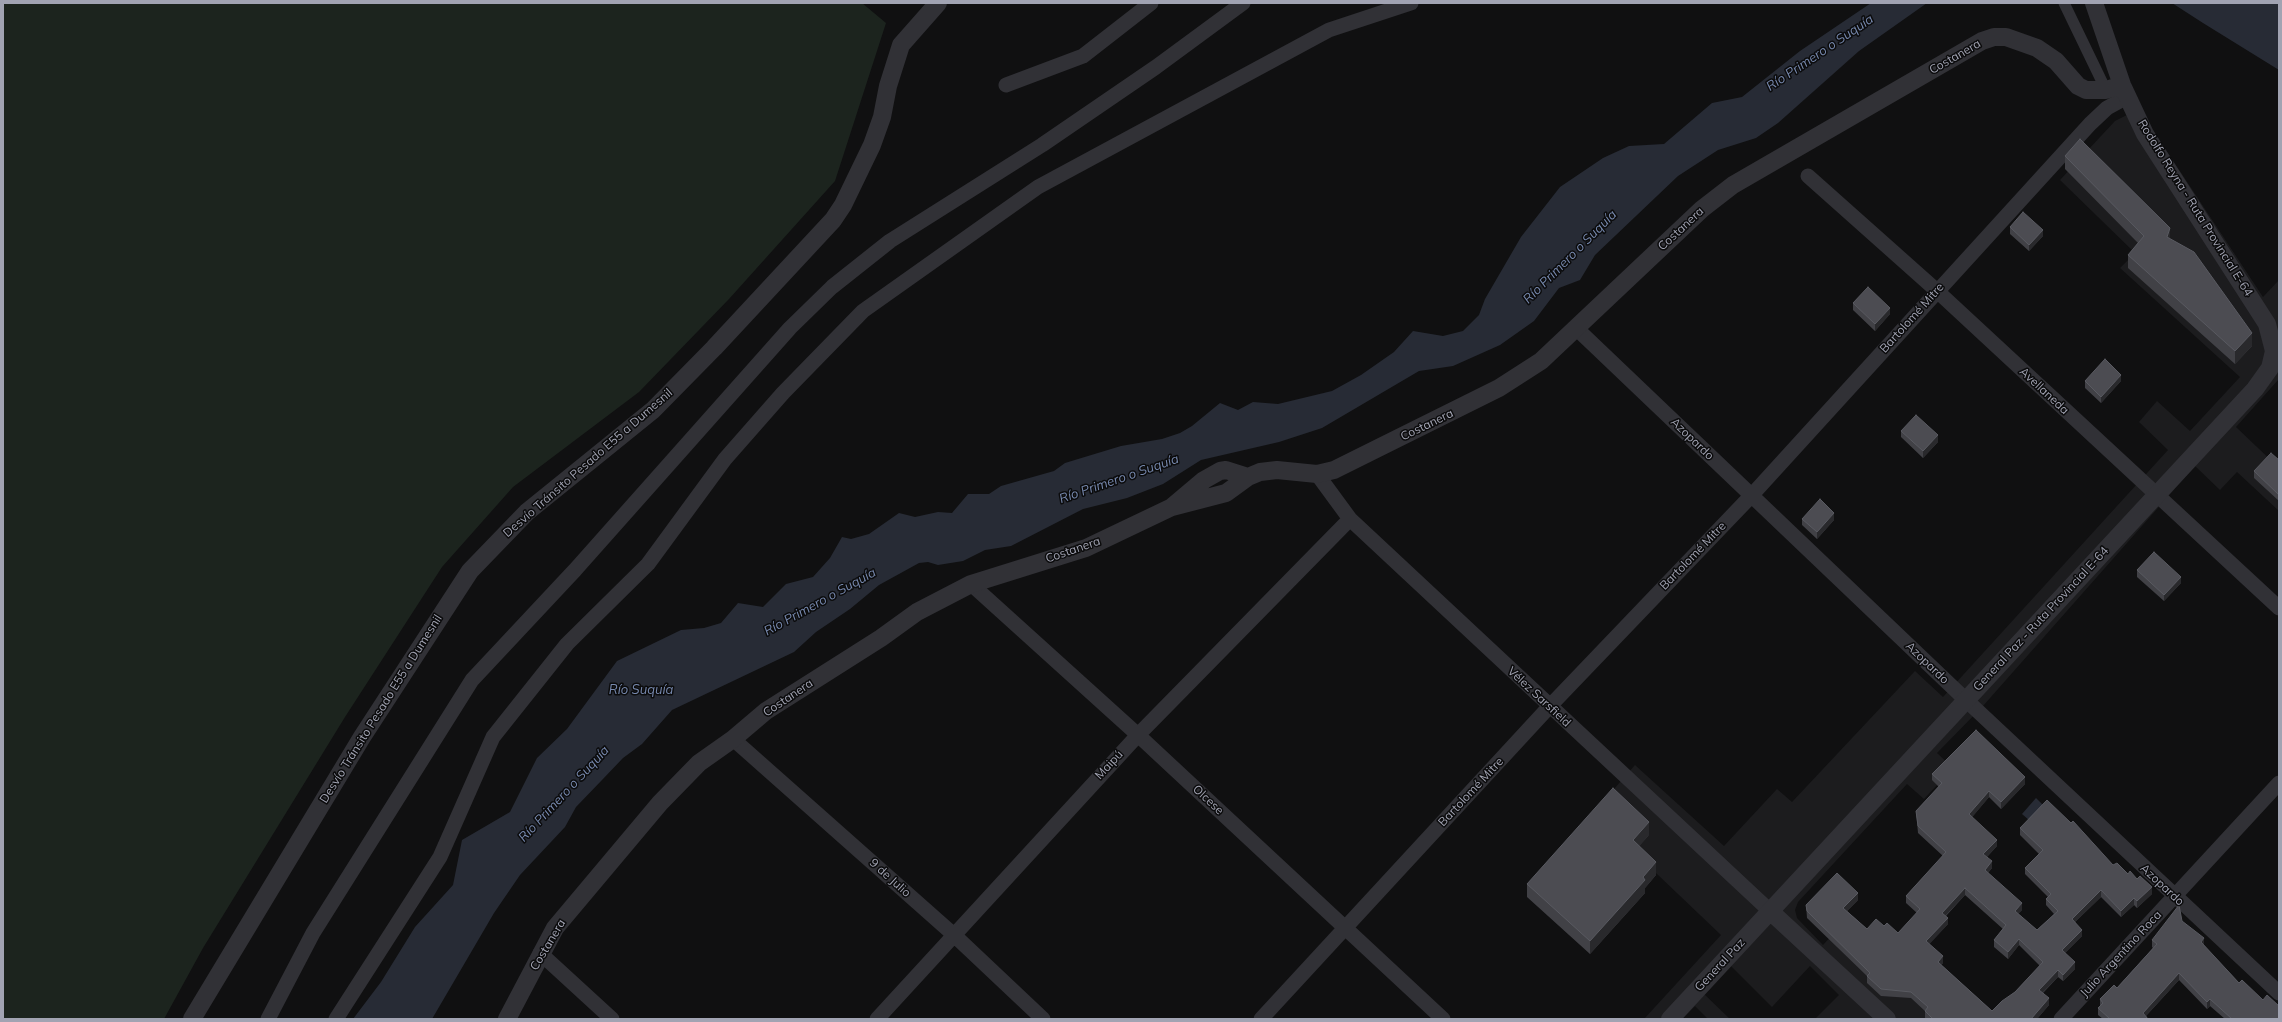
<!DOCTYPE html>
<meta charset="utf-8">
<style>
body{margin:0}
#map{position:relative;width:2282px;height:1022px;overflow:hidden;background:#101011;font-family:Mulish,sans-serif}
canvas{display:block}
.frame{position:absolute;inset:0;border:4px solid #a1a3b2;pointer-events:none}
</style>
<div id="map">
<canvas width="2282" height="1022"></canvas>
<div class="frame"></div>
</div>
<script>
const ctx = document.querySelector('canvas').getContext('2d');
ctx.lineJoin = 'round';
function fill(path, color) { ctx.fillStyle = color; ctx.fill(path, 'evenodd'); }
const poly = rows => new Path2D(rows.map(r => 'M' + r).join(''));
function strokePath(path, color, width, dash) { ctx.strokeStyle = color; ctx.lineWidth = width; ctx.lineCap = dash ? 'butt' : 'round'; ctx.setLineDash(dash || []); ctx.stroke(path); }
function drawText(font, color, halo, rows, align = 'center') {
  ctx.font = font + ' Mulish,sans-serif'; ctx.lineWidth = 3; ctx.setLineDash([]); ctx.textBaseline = 'middle'; ctx.strokeStyle = halo; ctx.fillStyle = color; for (const [text, x, y, turn = 0] of rows) {
    ctx.save(); ctx.translate(x, y); ctx.rotate((+turn || 0) * Math.PI / 180); ctx.textAlign = isNaN(turn) ? turn : align; if (halo) ctx.strokeText(text, 0, 0); ctx.fillText(text, 0, 0); ctx.restore();
  }
}
fill(poly([
 [2139,109,2263,297,2279,280,2279,379,2236,427,2279,468,2279,511,2237,472,2220,490,2195,466,1983,706,1937,753,1953,768,1924,799,1907,784,1798,902,1795,910,1797,918,1823,945,1848,918,1958,1019,1815,1019,1839,995,1810,966,1772,1007,1730,965,1704,994,1730,1019,1708,1019,1695,1006,1682,1019,1644,1019,1721,935,1593,813,1635,765,1724,846,1777,789,1792,802,1915,671,1943,697,2168,450,2139,422,2157,401,2190,431,2240,377,2120,268,2135,253,2060,180,2115,121]
]), '#1c1c1e');
fill(poly([
 [3,3,862,3,886,23,835,181,729,299,639,392,513,487,442,567,345,717,203,948,164,1019,3,1019]
]), '#1c241e');
fill(poly([
 [1871,3,1927,3,1859,51,1778,123,1756,138,1718,150,1678,176,1595,255,1580,280,1559,288,1534,321,1500,345,1453,366,1419,371,1322,428,1279,442,1201,460,1163,484,1127,498,1083,509,1011,546,985,550,963,561,938,565,928,562,919,563,879,585,850,609,816,632,794,652,672,710,642,744,623,758,602,780,576,807,565,827,520,875,494,913,432,1019,353,1019,381,982,415,927,453,885,462,840,510,812,537,758,567,729,617,661,681,630,704,628,721,623,738,603,763,607,786,584,813,577,830,558,842,537,851,539,869,534,899,513,915,517,938,512,952,513,968,494,989,494,1001,486,1054,471,1065,463,1121,446,1162,439,1180,433,1192,426,1220,403,1238,410,1253,402,1278,404,1332,391,1361,375,1394,352,1413,331,1443,336,1463,331,1479,315,1485,299,1521,237,1560,187,1603,158,1629,146,1664,144,1712,103,1742,97,1800,51],
 [2172,3,2279,3,2279,70,2203,23],
 [2036,798,2044,806,2030,821,2022,814]
]), '#272b35');
strokePath(poly([
 [2064,3,2106,90]
]), '#313136', 11);
strokePath(poly([
 [1006,85,1083,56,1151,3],
 [1808,176,1936,290,2279,608],
 [1577,329,1966,700,2279,993],
 [1317,474,1350,519,1770,911],
 [971,584,1138,735,1443,1019],
 [733,739,954,935,1043,1019],
 [540,953,612,1019],
 [268,1019,313,933,472,680,575,570,790,328,832,287,890,241,1042,145,1156,67,1243,3],
 [336,1019,440,857,493,737,567,644,648,564,725,459,783,393,863,311,1038,187,1329,30,1411,3],
 [877,1019,1138,735,1350,519],
 [1261,1019,1549,707,1751,496,2090,124,2107,108,2127,97],
 [2061,1019,2279,783]
]), '#313136', 15);
strokePath(poly([
 [1172,507,1226,493,1248,477,1260,472,1277,470,1317,474,1334,470,1499,388,1541,361,1702,209,1733,185,1982,41,1994,37,2006,37,2037,48,2056,61,2078,86,2086,90,2106,90,2122,85],
 [1770,911,1887,1019],
 [192,1019,362,737,470,571,527,512,653,410,714,348,833,220,843,205,872,145,882,117,888,86,901,45,938,3],
 [507,1019,555,928,660,803,699,763,733,739,766,711,881,638,917,612,971,584,1086,548,1172,507,1204,480,1220,471,1226,470,1248,477],
 [1670,1019,2255,389,2270,368,2274,351,2267,324,2145,134,2122,85,2094,3]
]), '#313136', 18);
fill(poly([
 [2065,156,2170,239,2252,346,2235,364,2128,268,2128,255,2138,243,2065,169],
 [2010,227,2043,236,2029,251,2010,234],
 [1853,303,1890,314,1875,331,1853,310],
 [2085,381,2121,381,2101,403,2085,388],
 [1901,431,1938,442,1923,458,1901,437],
 [2279,460,2279,501,2254,478,2254,471],
 [1802,519,1834,520,1817,539,1802,525],
 [2137,570,2181,583,2164,601,2137,577],
 [1932,774,2025,784,2001,809,1989,797,1972,817,1997,846,1987,857,1992,868,1988,873,2022,910,2018,914,2037,930,2054,914,2046,905,2046,899,2048,897,2025,874,2025,868,2039,854,2020,835,2020,828,2113,865,2128,874,2152,894,2137,908,2134,905,2121,917,2101,897,2075,922,2082,936,2065,953,2075,969,2063,981,2058,977,2043,993,2049,1005,2037,1019,1926,1019,1925,1018,1925,1011,1911,998,1881,996,1867,983,1867,976,1807,918,1806,905,1858,900,1847,911,1867,929,1884,926,1898,933,1917,913,1906,903,1906,896,1943,856,1918,833,1916,811,1939,787,1932,780],
 [1965,895,2003,929,1994,940,1994,947,2008,959,2019,945,2040,966,2015,992,1992,1011,1941,965,1943,963,1929,944,1948,924,1946,916],
 [1649,835,1639,846,1656,875,1645,888,1645,893,1590,954,1527,897,1527,884],
 [2182,921,2204,945,2204,946,2239,983,2279,1019,2225,1019,2210,1006,2207,1009,2179,980,2146,1016,2148,1019,2103,1019,2098,1015,2098,1008,2100,1006,2100,999,2117,988,2153,948,2152,947,2152,940]
]), '#414146');
fill(poly([
 [2170,228,2170,241,2167,237],
 [2043,230,2043,236,2029,251,2029,245],
 [1890,308,1890,314,1875,331,1875,324],
 [2252,333,2252,346,2235,364,2235,351],
 [2121,375,2121,381,2101,403,2101,397],
 [1938,435,1938,442,1923,458,1923,451],
 [1834,513,1834,520,1817,539,1817,532],
 [2181,577,2181,583,2164,601,2164,595],
 [2025,777,2025,784,2001,809,2001,802],
 [1989,791,1989,797,1969,821,1969,814],
 [1649,822,1649,835,1633,853,1633,840],
 [1997,840,1997,846,1983,861,1983,854],
 [1992,861,1992,868,1985,876,1985,870],
 [1656,862,1656,875,1645,888,1645,893,1590,954,1590,941,1643,877],
 [2152,887,2152,894,2137,908,2137,901],
 [1965,888,1965,895,1942,919,1942,913],
 [2101,890,2101,897,2072,925,2072,919],
 [1858,893,1858,900,1843,915,1843,908],
 [2134,898,2134,905,2121,917,2121,911],
 [2022,903,2022,910,2015,917,2015,911],
 [1948,918,1948,924,1926,948,1926,941],
 [2082,930,2082,936,2062,956,2062,950],
 [2204,938,2204,945,2201,949,2201,942],
 [2019,939,2019,945,2008,959,2008,952],
 [1943,956,1943,963,1938,969,1938,962],
 [2075,962,2075,969,2063,981,2063,975],
 [2058,970,2058,977,2039,996,2039,990],
 [2179,973,2179,980,2143,1019,2143,1013],
 [2049,998,2049,1005,2037,1019,2031,1019],
 [2210,999,2210,1006,2207,1009,2207,1002]
]), '#29292c');
const building = poly([
 [2080,139,2170,228,2167,237,2194,252,2252,333,2235,351,2128,255,2144,236,2065,156,2080,139],
 [2023,212,2043,230,2029,245,2010,227,2023,212],
 [1868,287,1890,308,1875,324,1853,303,1868,287],
 [2105,359,2121,375,2101,397,2085,381,2105,359],
 [1916,415,1938,435,1923,451,1901,431,1916,415],
 [2271,453,2279,460,2279,495,2254,471,2271,453],
 [1820,499,1834,513,1817,532,1802,519,1820,499],
 [2154,552,2181,577,2164,595,2137,570,2154,552],
 [1976,730,2025,777,2001,802,1989,791,1969,814,1997,840,1983,854,1992,861,1985,870,2022,903,2015,911,2037,930,2058,911,2046,899,2051,894,2025,868,2043,850,2020,828,2047,800,2071,823,2073,821,2113,865,2117,863,2128,874,2130,871,2137,879,2140,876,2152,887,2137,901,2134,898,2121,911,2101,890,2072,919,2082,930,2062,950,2075,962,2063,975,2058,970,2039,990,2049,998,2031,1019,1933,1019,1925,1011,1928,1007,1911,992,1881,989,1867,976,1870,973,1807,911,1806,905,1837,873,1858,893,1843,908,1867,929,1876,919,1884,926,1887,923,1898,933,1920,909,1906,896,1946,852,1918,826,1916,811,1942,783,1932,774,1976,730],
 [1965,888,2006,925,1994,940,2008,952,2019,939,2043,962,2015,992,2002,1001,1992,1011,1938,962,1943,956,1926,941,1948,918,1942,913,1965,888],
 [1613,788,1649,822,1633,840,1656,862,1643,877,1645,880,1590,941,1527,884,1613,788],
 [2179,905,2182,921,2204,938,2201,942,2239,983,2242,980,2263,1000,2267,995,2279,1006,2279,1019,2232,1019,2210,999,2207,1002,2179,973,2143,1013,2148,1019,2110,1019,2098,1008,2103,1003,2100,999,2114,985,2117,988,2157,944,2152,940,2179,905]
]);
fill(building, '#4c4c52');
strokePath(building, '#595a61', 1);
drawText('12px', '#a1a3b2', '#0b0b0c', [
 ["Costanera",1955,57,-30],
 ["Rodolfo Reyna - Ruta Provincial E-64",2195,208,58],
 ["Costanera",1681,229,-43],
 ["Bartolomé Mitre",1912,318,-48],
 ["Avellaneda",2044,391,43],
 ["Costanera",1427,425,-26],
 ["Azopardo",1692,439,44],
 ["Desvío Tránsito Pesado E55 a Dumesnil",588,463,-41],
 ["Costanera",1073,550,-19],
 ["Bartolomé Mitre",1693,556,-46],
 ["General Paz - Ruta Provincial E-64",2041,619,-47],
 ["Azopardo",1927,663,44],
 ["Vélez Sarsfield",1539,697,43],
 ["Costanera",788,698,-34],
 ["Desvío Tránsito Pesado E55 a Dumesnil",381,709,-58],
 ["Maipú",1109,765,-47],
 ["Bartolomé Mitre",1471,792,-47],
 ["Olcese",1208,800,43],
 ["9 de Julio",890,878,42],
 ["Azopardo",2162,885,43],
 ["Costanera",548,945,-59],
 ["Julio Argentino Roca",2121,954,-47],
 ["General Paz",1720,965,-47]
]);
drawText('italic 13px', '#7789ae', '#0b0b0c', [
 ["Río Primero o Suquía",1820,53,-34],
 ["Río Primero o Suquía",1570,257,-45],
 ["Río Primero o Suquía",1119,479,-19],
 ["Río Primero o Suquía",820,602,-29],
 ["Río Suquía",641,690],
 ["Río Primero o Suquía",564,794,-47]
]);
</script>
